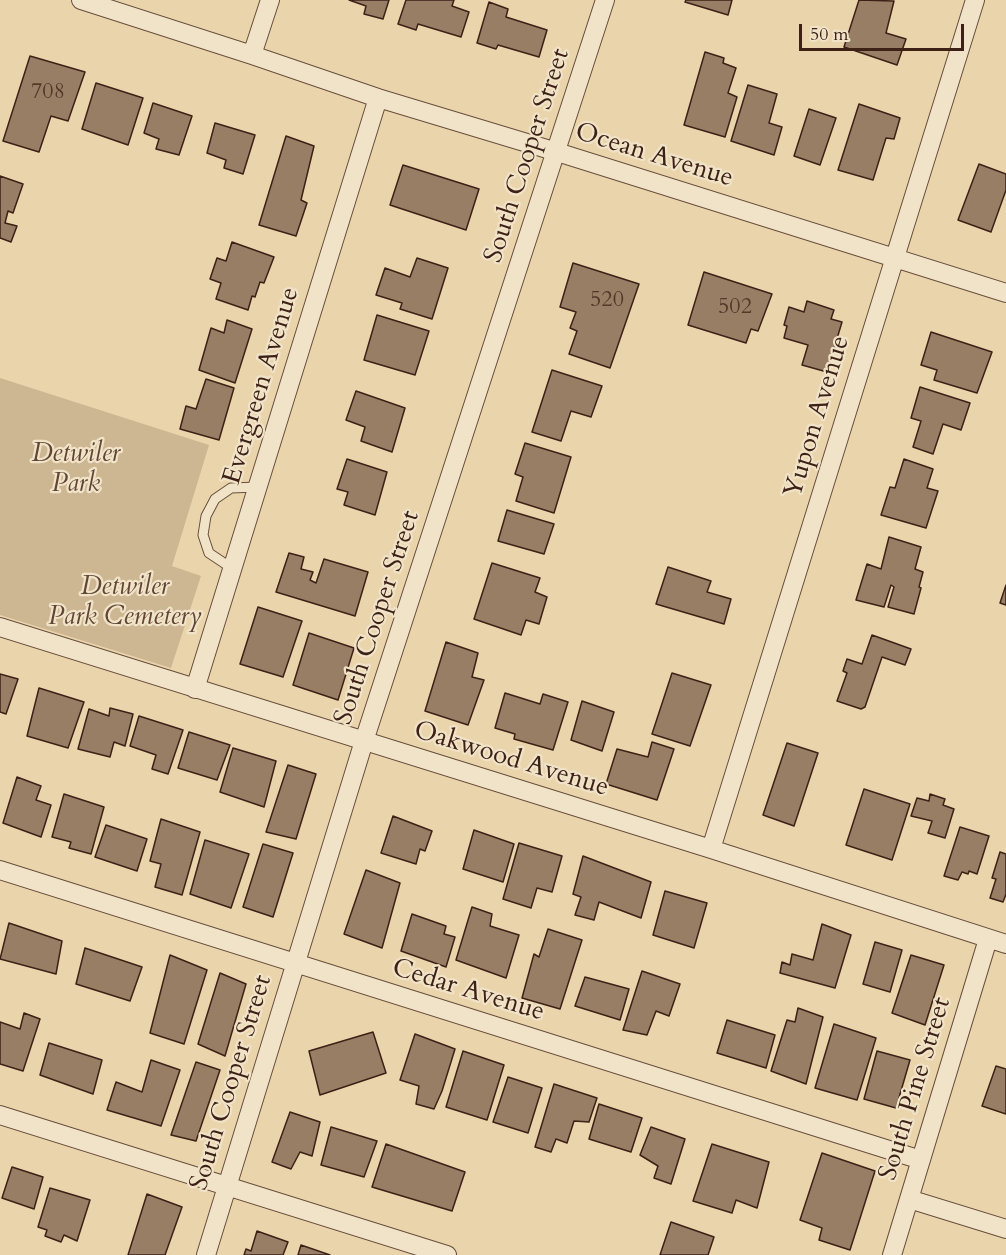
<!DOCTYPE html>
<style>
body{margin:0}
#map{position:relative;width:1006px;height:1255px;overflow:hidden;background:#ead4ab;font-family:Cardo,serif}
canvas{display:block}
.scale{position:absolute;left:799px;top:24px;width:165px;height:27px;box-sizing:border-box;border:3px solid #3d2117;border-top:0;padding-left:8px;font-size:18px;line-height:21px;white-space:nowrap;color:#3d2117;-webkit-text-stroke:4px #f1e3c8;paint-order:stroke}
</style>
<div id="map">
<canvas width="1006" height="1255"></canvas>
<div class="scale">50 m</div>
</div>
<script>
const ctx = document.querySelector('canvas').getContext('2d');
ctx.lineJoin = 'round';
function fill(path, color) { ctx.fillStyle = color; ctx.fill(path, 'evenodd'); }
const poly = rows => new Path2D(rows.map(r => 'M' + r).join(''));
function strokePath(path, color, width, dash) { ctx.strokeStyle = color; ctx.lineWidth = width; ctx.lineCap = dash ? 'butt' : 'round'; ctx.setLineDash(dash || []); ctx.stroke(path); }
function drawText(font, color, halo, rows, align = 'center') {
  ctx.font = font + ' Cardo,serif'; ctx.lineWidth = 4.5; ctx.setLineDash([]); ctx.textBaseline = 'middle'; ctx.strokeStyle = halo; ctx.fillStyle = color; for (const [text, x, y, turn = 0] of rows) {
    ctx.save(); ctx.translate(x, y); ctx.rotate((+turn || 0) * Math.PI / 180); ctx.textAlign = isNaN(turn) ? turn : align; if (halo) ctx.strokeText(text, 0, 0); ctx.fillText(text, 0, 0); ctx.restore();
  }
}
fill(poly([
 [0,378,209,445,172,566,201,576,171,668,0,615]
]), '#cdb692');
const building = poly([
 [349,0,389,0,383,19,364,14,366,6,349,0],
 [406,0,454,0,452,6,469,12,461,37,418,24,416,30,398,24,406,0],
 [686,0,732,0,728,15,685,2,686,0],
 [859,0,894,1,886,33,906,39,897,65,844,47,859,0],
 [489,2,508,9,506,17,547,30,539,57,498,45,496,49,477,43,489,2],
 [705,52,724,58,723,63,736,68,728,93,737,97,725,137,684,125,705,52],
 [30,56,85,72,68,121,51,116,39,152,3,141,30,56],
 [96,83,143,98,128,145,82,129,96,83],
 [748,85,777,94,769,123,782,127,774,155,731,141,748,85],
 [153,103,192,116,179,155,156,149,159,139,144,133,153,103],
 [859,104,900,118,894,139,886,138,873,180,838,170,859,104],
 [809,109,836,118,820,165,794,156,809,109],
 [215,123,255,135,243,174,224,168,226,160,207,153,215,123],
 [286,136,314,146,301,200,307,203,296,236,259,225,286,136],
 [979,164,1006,174,1006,190,991,232,958,220,979,164],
 [403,165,479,189,466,230,390,205,403,165],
 [0,176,23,184,13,213,8,211,5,223,17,226,11,242,0,238,0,176],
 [232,242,274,257,264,283,260,282,255,297,252,296,248,310,216,299,221,283,210,279,217,258,226,261,232,242],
 [417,258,448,268,432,319,400,309,402,303,376,295,385,268,410,277,417,258],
 [573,263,639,284,610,368,569,354,577,331,570,328,576,312,560,307,573,263],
 [704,272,772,294,758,331,751,329,746,343,688,325,704,272],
 [807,301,834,310,831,319,842,322,827,372,802,365,808,345,784,338,787,326,784,325,789,307,804,312,807,301],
 [377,315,429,331,415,375,364,360,377,315],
 [227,320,252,329,235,383,199,370,211,328,224,333,227,320],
 [931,332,992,352,977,393,934,380,937,370,921,365,931,332],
 [552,370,602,386,591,417,571,411,561,441,532,432,552,370],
 [206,379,234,388,219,440,180,429,186,406,196,409,206,379],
 [920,387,970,403,961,430,943,424,933,454,913,447,921,421,911,418,920,387],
 [356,391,405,408,392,452,361,441,365,427,346,420,356,391],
 [525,443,571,457,554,513,516,501,523,477,515,474,525,443],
 [347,459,387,472,375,515,344,505,348,492,337,489,347,459],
 [904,459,933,469,927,488,938,491,926,528,881,515,890,487,895,488,904,459],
 [507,510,554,524,544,554,498,541,507,510],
 [889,537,921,547,915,569,923,572,919,587,921,588,914,614,888,607,894,587,891,585,884,607,856,600,867,564,881,569,889,537],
 [289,553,304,557,301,569,313,572,310,580,316,583,324,559,368,572,355,616,276,592,289,553],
 [492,563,540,578,535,592,547,597,539,624,526,620,521,635,474,619,492,563],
 [668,567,711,581,707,592,731,599,724,624,656,604,668,567],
 [1006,585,1006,605,1000,603,1006,585],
 [258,607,302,621,283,677,240,664,258,607],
 [309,633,354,648,338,700,293,685,309,633],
 [872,635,911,649,905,665,882,657,865,707,861,709,837,701,847,673,843,671,847,659,862,664,872,635],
 [446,642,478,653,472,677,484,680,468,725,425,711,446,642],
 [672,673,711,685,690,746,652,734,672,673],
 [0,674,18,679,6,714,0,712,0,674],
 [39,688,84,702,68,748,27,736,39,688],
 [505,693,540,704,543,694,568,702,553,750,514,739,515,734,495,728,505,693],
 [582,701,614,712,602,751,571,740,582,701],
 [110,708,133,714,125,746,114,742,110,757,78,749,89,709,109,716,110,708],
 [139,716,183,730,168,774,152,769,156,755,130,746,139,716],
 [189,732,230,745,217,780,178,768,189,732],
 [652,742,674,749,657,800,606,784,617,749,648,757,652,742],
 [787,743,818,753,794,826,763,815,787,743],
 [233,748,276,761,264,807,220,792,233,748],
 [288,765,316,774,296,839,266,832,288,765],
 [17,777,41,786,36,800,51,805,41,837,3,823,17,777],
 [864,789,910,804,892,860,846,845,864,789],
 [64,794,104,807,91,854,69,848,71,842,52,837,64,794],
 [930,794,945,799,943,805,954,809,945,838,928,833,932,821,911,816,917,798,929,801,930,794],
 [393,816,432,831,425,851,420,849,416,864,381,853,393,816],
 [161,819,200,832,182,895,155,887,161,864,150,861,161,819],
 [106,825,147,839,137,871,95,857,106,825],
 [960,827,989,836,977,874,969,871,968,874,962,872,958,880,944,876,960,827],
 [474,830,514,844,503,882,463,869,474,830],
 [205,840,249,854,231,908,190,894,205,840],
 [519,843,562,856,552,892,537,888,531,908,503,899,519,843],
 [263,844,293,853,273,917,243,907,263,844],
 [1000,852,1006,854,1006,894,1003,902,990,898,996,879,992,878,1000,852],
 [583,856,651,882,641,918,599,902,594,920,575,915,581,897,573,894,583,856],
 [366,870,400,883,382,948,344,934,366,870],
 [665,891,707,903,694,948,653,935,665,891],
 [472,907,492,914,490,926,519,935,506,978,456,960,472,907],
 [412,914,446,926,444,934,455,937,446,967,401,951,412,914],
 [9,923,62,941,56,974,0,959,9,923],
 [822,924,851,935,835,988,780,973,782,962,790,965,792,954,813,960,822,924],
 [548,929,582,940,560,1009,522,998,534,954,539,957,548,929],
 [875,942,902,950,890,992,863,984,875,942],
 [85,948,142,967,130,1001,76,984,85,948],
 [170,955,207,970,184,1044,150,1033,170,955],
 [911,955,944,965,925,1025,892,1013,911,955],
 [642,971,680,984,669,1016,656,1011,647,1035,623,1030,642,971],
 [220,973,246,984,225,1056,198,1044,220,973],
 [585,977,629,989,620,1020,575,1006,585,977],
 [798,1008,823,1017,806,1084,771,1071,787,1020,795,1022,798,1008],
 [24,1013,40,1019,23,1071,0,1064,0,1022,20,1029,24,1013],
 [727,1020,775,1035,766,1068,717,1053,727,1020],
 [834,1024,876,1038,857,1100,815,1088,834,1024],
 [373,1032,386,1073,320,1095,309,1051,373,1032],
 [415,1034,455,1049,442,1091,434,1109,416,1104,419,1086,400,1080,415,1034],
 [49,1043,102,1060,93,1094,40,1075,49,1043],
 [463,1051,504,1065,487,1120,446,1107,463,1051],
 [877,1051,910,1060,896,1108,864,1099,877,1051],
 [151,1060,180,1070,161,1126,107,1110,116,1082,142,1092,151,1060],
 [196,1062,220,1070,196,1141,171,1135,196,1062],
 [996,1066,1006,1069,1006,1114,982,1106,996,1066],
 [508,1077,542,1088,528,1133,493,1122,508,1077],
 [554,1084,597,1098,589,1122,574,1121,567,1143,556,1139,551,1152,535,1147,554,1084],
 [599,1104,642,1118,631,1152,589,1139,599,1104],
 [290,1112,320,1122,312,1156,300,1152,291,1169,272,1162,290,1112],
 [331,1127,377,1141,364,1177,321,1165,331,1127],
 [651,1127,685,1139,671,1184,654,1178,658,1166,640,1155,651,1127],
 [386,1144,465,1172,452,1211,372,1187,386,1144],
 [712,1144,769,1162,757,1208,736,1200,732,1213,693,1201,712,1144],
 [822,1153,875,1171,850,1250,819,1240,822,1228,800,1220,822,1153],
 [12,1167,43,1177,34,1209,2,1198,12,1167],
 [50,1188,90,1200,77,1241,64,1235,61,1242,45,1236,47,1230,38,1227,50,1188],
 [147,1194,182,1207,165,1255,128,1255,147,1194],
 [671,1222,714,1237,708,1255,660,1255,671,1222],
 [257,1231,288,1242,283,1255,244,1255,246,1249,251,1251,257,1231],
 [301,1245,330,1255,298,1255,301,1245]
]);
fill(building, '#977e64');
strokePath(building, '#3d2117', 1.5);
const lane = poly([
 [233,569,209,553,203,535,206,516,215,499,231,488,258,487]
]);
const street = poly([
 [81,0,252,55,378,98,557,152,1006,293],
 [252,55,270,0],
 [0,627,711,849,1006,944],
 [195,689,378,98],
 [711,849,975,0],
 [0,870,921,1160],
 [0,1115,447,1255],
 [909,1199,1006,1229],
 [206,1255,364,741,605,0],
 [892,1255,988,939]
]);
strokePath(lane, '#684e3c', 11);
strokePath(street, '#684e3c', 20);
strokePath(lane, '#f1e3c8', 9);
strokePath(street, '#f1e3c8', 18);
drawText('22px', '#54382a', null, [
 ["708",48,93],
 ["520",607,301],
 ["502",735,308]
]);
drawText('26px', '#3d2117', '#f1e3c8', [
 ["South Cooper Street",528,156,-72],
 ["Ocean Avenue",654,156,17],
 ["Evergreen Avenue",262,386,-73],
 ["Yupon Avenue",818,417,-73],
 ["South Cooper Street",378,618,-72],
 ["Oakwood Avenue",511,760,17],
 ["Cedar Avenue",468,991,17],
 ["South Cooper Street",232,1083,-73],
 ["South Pine Street",916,1089,-73]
]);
drawText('italic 26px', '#614636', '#f1e3c8', [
 ["Detwiler",76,455],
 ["Park",76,485],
 ["Detwiler",125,588],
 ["Park Cemetery",125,618]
]);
</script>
